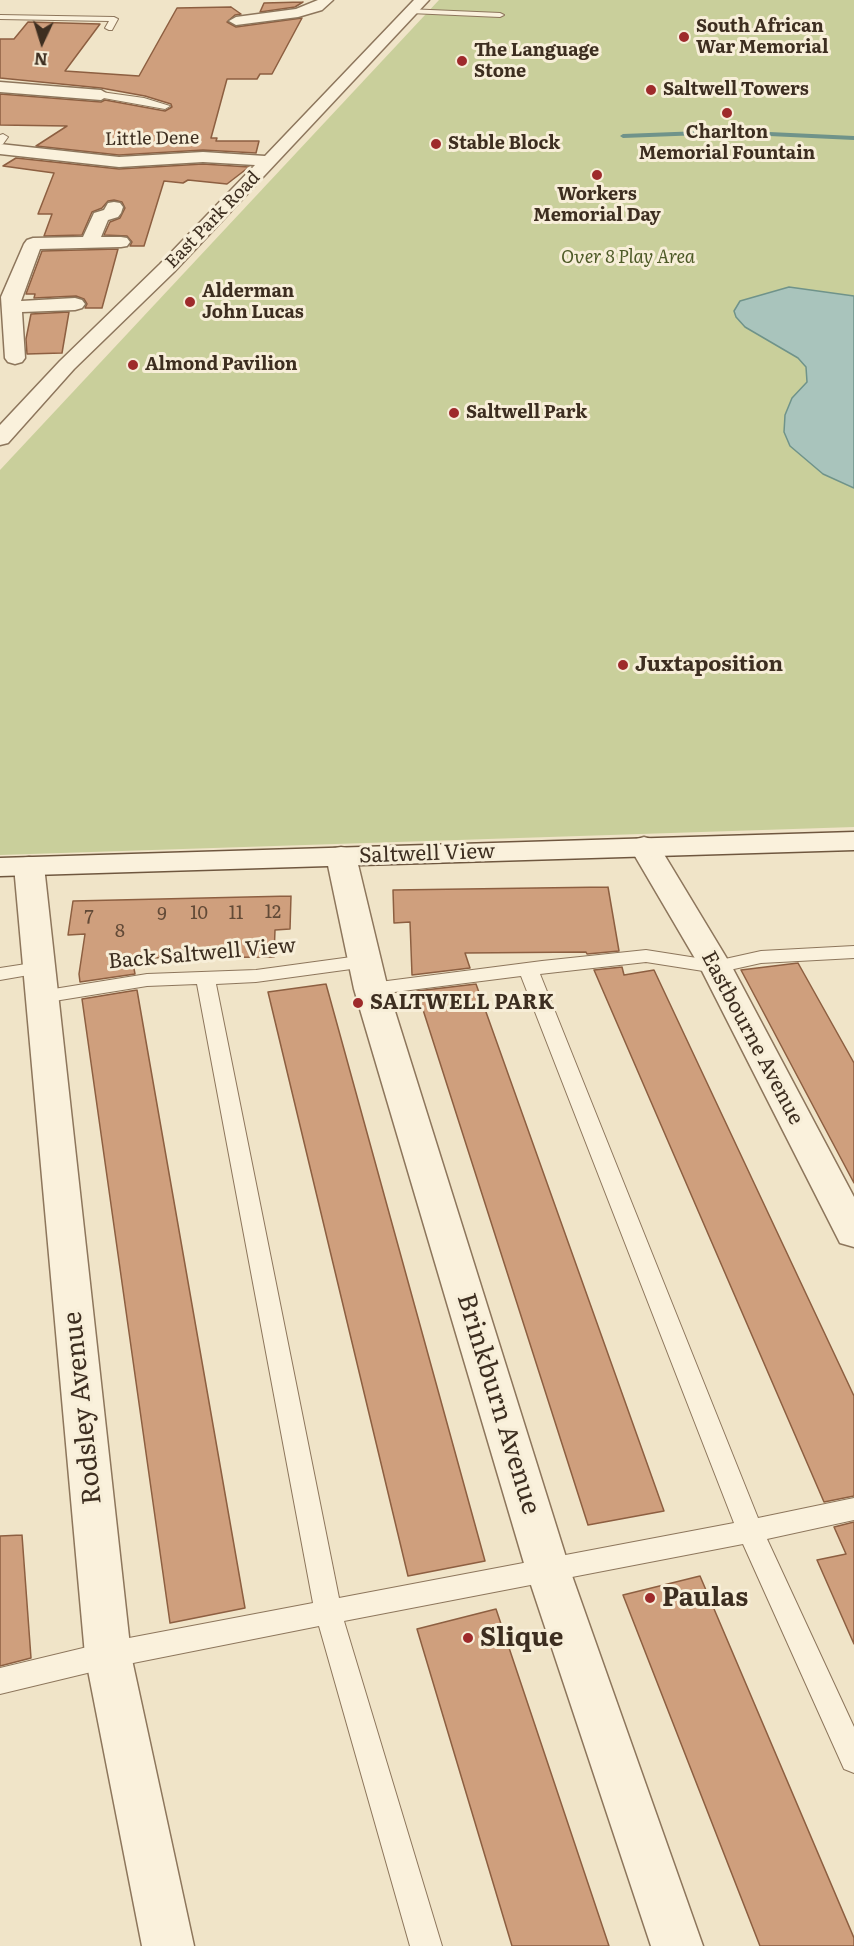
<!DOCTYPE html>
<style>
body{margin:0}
#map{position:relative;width:854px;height:1946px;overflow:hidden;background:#f0e4c8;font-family:Literata,serif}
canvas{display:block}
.north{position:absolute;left:12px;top:12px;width:60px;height:60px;-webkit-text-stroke:4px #f7eed8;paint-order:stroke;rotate:184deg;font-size:16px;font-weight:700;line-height:24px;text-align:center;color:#3d2e20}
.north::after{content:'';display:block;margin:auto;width:21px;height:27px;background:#3d2e20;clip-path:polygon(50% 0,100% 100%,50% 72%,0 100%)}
</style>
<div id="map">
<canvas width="854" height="1946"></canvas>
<div class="north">N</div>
</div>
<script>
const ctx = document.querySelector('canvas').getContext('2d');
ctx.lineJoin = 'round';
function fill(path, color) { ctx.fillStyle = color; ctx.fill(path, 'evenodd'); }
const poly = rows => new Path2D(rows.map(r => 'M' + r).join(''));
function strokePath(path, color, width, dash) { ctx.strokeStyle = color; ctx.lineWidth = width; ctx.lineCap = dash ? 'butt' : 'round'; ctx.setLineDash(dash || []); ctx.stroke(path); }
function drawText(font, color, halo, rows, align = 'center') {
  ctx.font = font + ' Literata,serif'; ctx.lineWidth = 6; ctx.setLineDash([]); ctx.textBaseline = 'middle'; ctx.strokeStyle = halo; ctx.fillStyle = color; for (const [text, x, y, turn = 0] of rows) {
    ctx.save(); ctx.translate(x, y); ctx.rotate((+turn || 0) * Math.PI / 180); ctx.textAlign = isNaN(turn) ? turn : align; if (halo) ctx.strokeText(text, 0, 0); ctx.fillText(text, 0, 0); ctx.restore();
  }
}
fill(poly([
 [439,0,854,0,854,827,0,855,0,470]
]), '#c9cf9b');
const water = poly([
 [789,287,854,296,854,488,823,474,790,446,784,432,785,415,792,398,807,382,806,367,798,358,745,327,736,317,734,311,740,301,789,287]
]);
fill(water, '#a9c4bc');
strokePath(water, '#6f938a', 1.5);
fill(poly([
 [727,130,854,136,854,140,727,134,623,138,620,136,623,134,727,130]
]), '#6f938a');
const building = poly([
 [303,2,295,7,260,12,264,3,303,2],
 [231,7,241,14,235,15,227,22,236,27,302,18,272,74,260,74,257,79,227,79,211,138,217,138,216,141,259,141,256,153,203,150,119,155,36,146,67,126,0,125,0,94,101,102,105,100,165,111,172,107,171,104,145,96,101,88,0,78,0,39,14,39,28,22,100,24,65,71,139,76,177,8,231,7],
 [16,158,119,169,203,164,249,167,227,184,188,180,183,183,164,181,144,246,130,246,132,242,127,236,104,235,110,222,120,218,125,208,122,202,114,200,108,201,102,208,92,212,82,235,44,236,52,214,38,214,54,173,3,166,16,158],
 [118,249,102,308,85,308,87,304,84,299,76,296,34,298,35,294,26,294,42,251,118,249],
 [69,312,62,353,27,354,26,339,31,314,69,312],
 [608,887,619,951,587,954,586,952,465,953,470,968,412,975,410,922,394,923,393,890,608,887],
 [291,896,290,929,275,930,274,957,132,958,135,974,80,982,79,974,85,934,68,935,73,901,291,896],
 [798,963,854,1063,854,1183,741,970,798,963],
 [622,967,624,975,654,970,854,1396,854,1496,824,1502,594,970,622,967],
 [326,984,485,1561,408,1576,268,992,326,984],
 [476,984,664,1511,588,1525,417,991,476,984],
 [137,990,245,1608,170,1623,82,999,137,990],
 [854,1522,854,1644,817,1560,846,1554,834,1527,854,1522],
 [22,1535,31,1658,0,1666,0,1536,22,1535],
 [700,1576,854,1938,854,1946,760,1946,623,1595,700,1576],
 [496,1609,609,1946,512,1946,417,1629,496,1609]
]);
fill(building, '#cf9f7d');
strokePath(building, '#8d5f41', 1.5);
const lane = poly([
 [407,9,500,13,504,15,500,17,410,13,406,11,407,9],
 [0,15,114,17,118,19,112,30,109,30,105,28,109,21,0,19,0,15],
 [101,92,144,98,170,106,165,109,98,97,98,93,101,92],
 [3,134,8,137,3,144,0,145,0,135,3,134],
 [854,946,854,958,761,963,716,973,646,962,540,974,758,1518,854,1498,854,1520,767,1539,854,1727,854,1773,844,1769,743,1544,344,1621,442,1946,410,1946,319,1626,108,1668,0,1694,0,1668,108,1642,313,1603,197,984,147,986,42,1003,35,1002,32,997,35,992,147,974,256,970,366,955,373,957,376,961,373,965,366,967,256,982,216,984,339,1598,734,1523,521,976,371,995,364,994,361,989,364,984,542,961,646,950,716,961,761,951,854,946],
 [39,962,46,964,49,968,46,972,0,980,0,968,39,962]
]);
const street = poly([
 [318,0,333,0,322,10,298,17,236,25,229,21,236,17,296,9,318,0],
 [414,0,429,0,174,272,74,369,8,443,0,445,0,425,60,361,160,264,255,165,203,162,119,167,0,154,0,144,119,157,203,152,265,156,414,0],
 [0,82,101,90,109,95,101,100,0,92,0,82],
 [114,202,120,203,123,207,121,213,118,217,108,220,101,237,121,237,127,238,130,242,127,246,121,247,40,249,21,301,75,298,82,300,85,304,82,308,75,310,22,312,25,358,22,362,15,364,8,362,5,358,1,297,24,244,27,240,33,238,83,237,94,213,104,210,108,203,114,202],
 [644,837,655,840,659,846,732,967,854,1197,854,1247,840,1243,700,967,629,846,633,840,644,837],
 [341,847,352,849,356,856,388,989,570,1570,703,1946,651,1946,526,1570,354,989,326,856,330,849,341,847],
 [29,857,40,859,44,866,131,1655,194,1946,142,1946,85,1655,14,866,18,859,29,857]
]);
const secondary = poly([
 [854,832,854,850,0,876,0,858,854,832]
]);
strokePath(lane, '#8d765c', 2);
strokePath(street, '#8d765c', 3);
strokePath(secondary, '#6f573f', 3);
fill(lane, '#faf1dc');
fill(street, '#faf1dc');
fill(secondary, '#faf1dc');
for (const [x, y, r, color] of [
 [684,37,6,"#9e2a2b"],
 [462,61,6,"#9e2a2b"],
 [651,90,6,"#9e2a2b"],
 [727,113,6,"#9e2a2b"],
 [436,144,6,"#9e2a2b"],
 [597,175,6,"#9e2a2b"],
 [190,302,6,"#9e2a2b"],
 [133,365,6,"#9e2a2b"],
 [454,413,6,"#9e2a2b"],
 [623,665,6,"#9e2a2b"],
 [358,1003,6,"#9e2a2b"],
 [650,1598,6,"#9e2a2b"],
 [468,1638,6,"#9e2a2b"]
]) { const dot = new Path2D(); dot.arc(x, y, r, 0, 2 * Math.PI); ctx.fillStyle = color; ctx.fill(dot); strokePath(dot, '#f7eed8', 2); }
drawText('bold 18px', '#3d2e20', '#f7eed8', [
 ["South African",696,27],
 ["War Memorial",696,48],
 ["The Language",474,51],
 ["Stone",474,72],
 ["Saltwell Towers",663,90],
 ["Charlton",727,133,"center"],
 ["Memorial Fountain",727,154,"center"],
 ["Stable Block",448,144],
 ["Workers",597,195,"center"],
 ["Memorial Day",597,216,"center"],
 ["Alderman",202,292],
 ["John Lucas",202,313],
 ["Almond Pavilion",145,365],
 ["Saltwell Park",466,413]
], 'left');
drawText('18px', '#3d2e20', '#f7eed8', [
 ["Little Dene",152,139,-1],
 ["East Park Road",213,220,-46]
]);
drawText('italic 18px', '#4d5a26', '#f7eed8', [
 ["Over 8 Play Area",628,258]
]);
drawText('18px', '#624a37', null, [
 ["12",273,913],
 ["10",199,914],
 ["11",236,914],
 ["9",162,915],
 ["7",89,918],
 ["8",120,932]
]);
drawText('bold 21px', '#3d2e20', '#f7eed8', [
 ["Juxtaposition",635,665],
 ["SALTWELL PARK",370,1003]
], 'left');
drawText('21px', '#3d2e20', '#f7eed8', [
 ["Saltwell View",427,854,-2],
 ["Back Saltwell View",202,954,-5],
 ["Eastbourne Avenue",752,1038,62]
]);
drawText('26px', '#3d2e20', '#f7eed8', [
 ["Brinkburn Avenue",498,1404,73],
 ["Rodsley Avenue",83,1408,-96]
]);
drawText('bold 26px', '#3d2e20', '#f7eed8', [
 ["Paulas",662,1598],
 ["Slique",480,1638]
], 'left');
</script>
